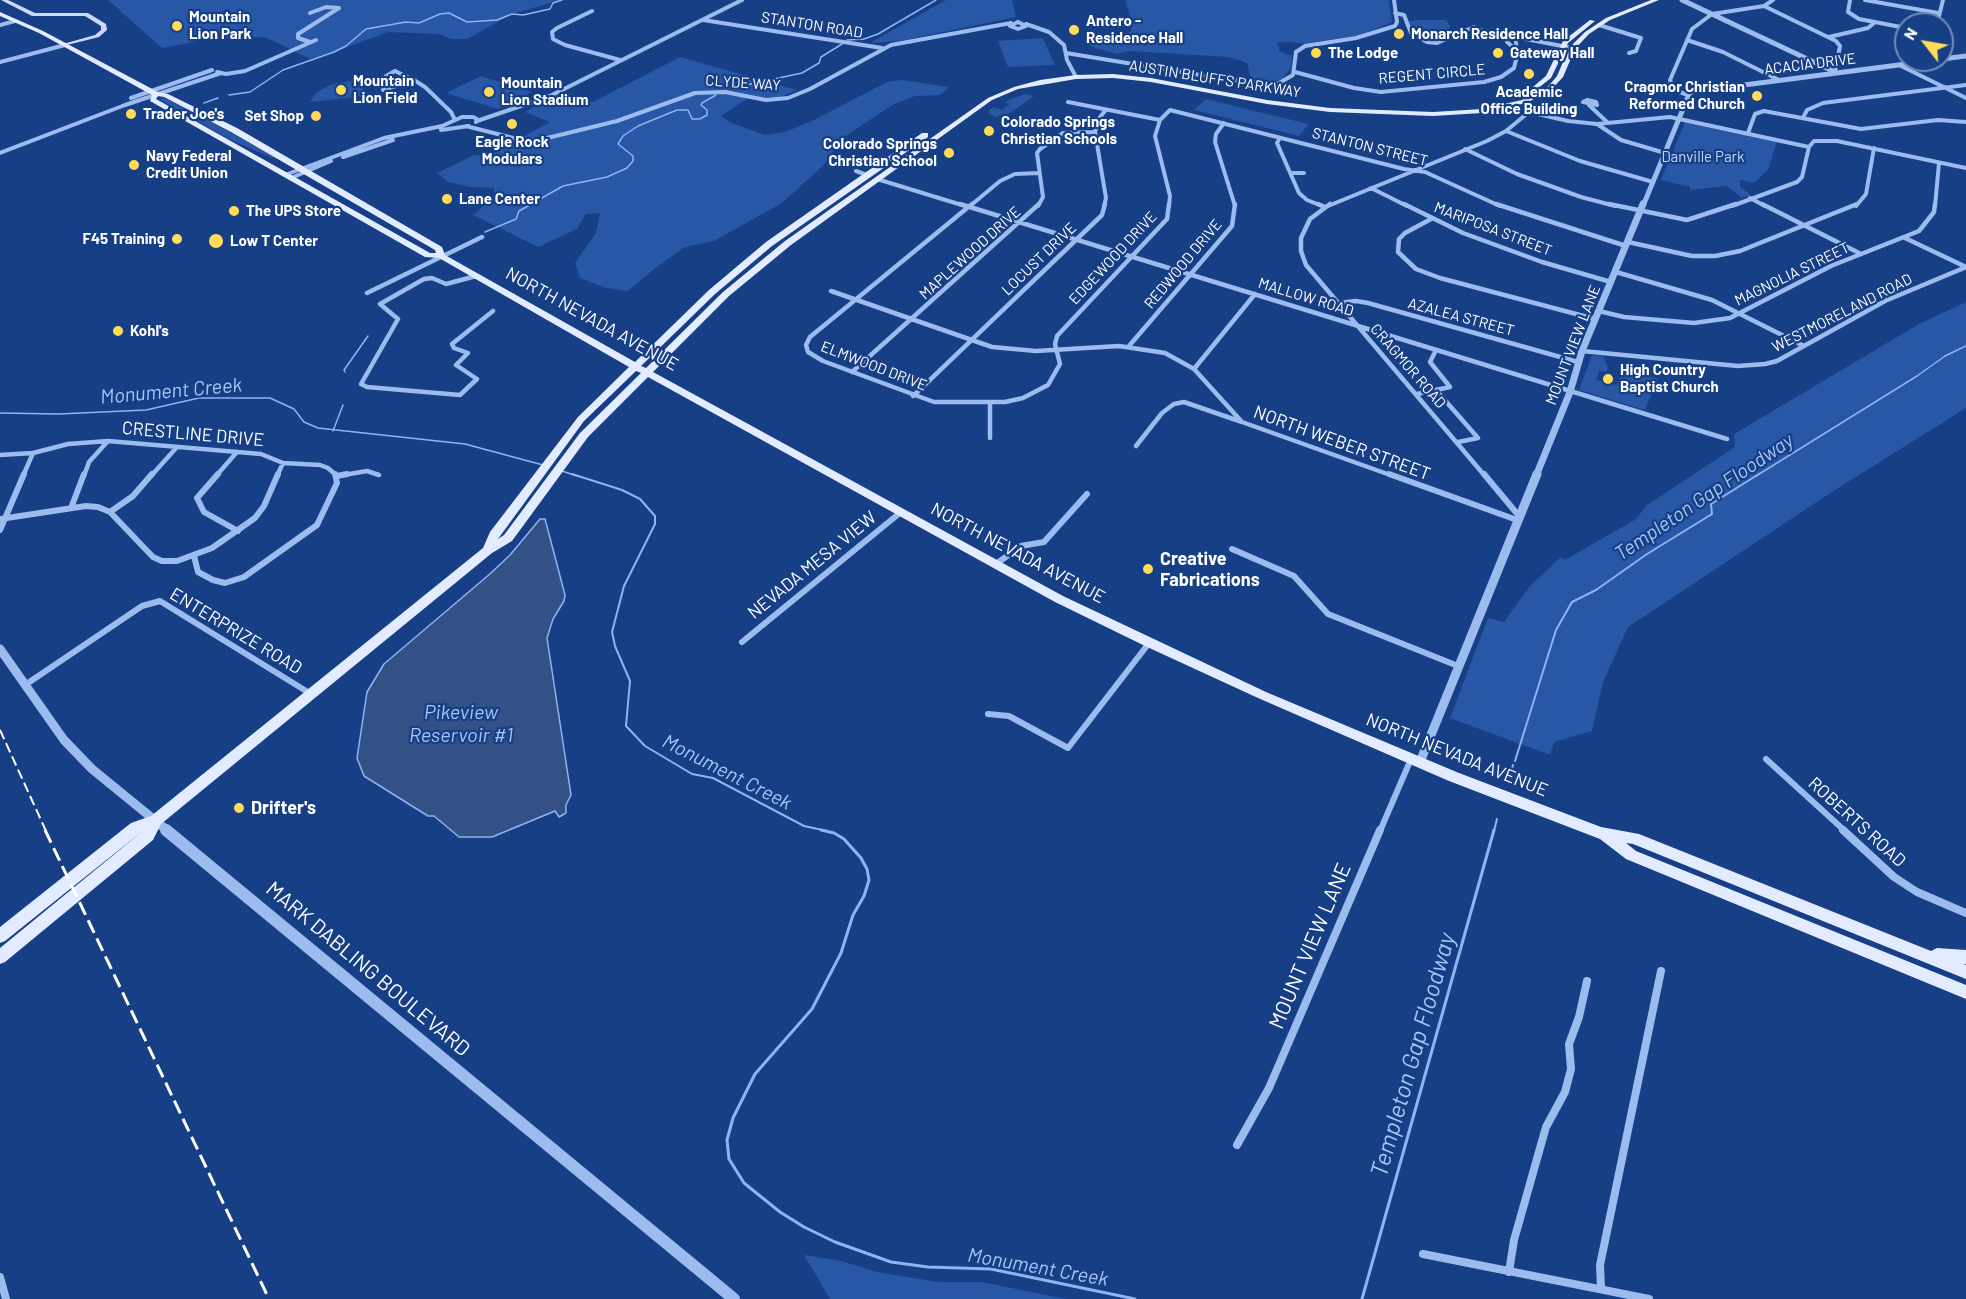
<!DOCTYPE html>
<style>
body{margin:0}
#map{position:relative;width:1966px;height:1299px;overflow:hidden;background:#163f86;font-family:Barlow,sans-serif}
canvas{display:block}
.north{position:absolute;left:1894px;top:12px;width:60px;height:60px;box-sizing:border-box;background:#163f86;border:2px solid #738cb6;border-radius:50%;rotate:301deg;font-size:16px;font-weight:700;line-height:24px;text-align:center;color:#fff}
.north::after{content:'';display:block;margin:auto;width:21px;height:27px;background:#ffdb58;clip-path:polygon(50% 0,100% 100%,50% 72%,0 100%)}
</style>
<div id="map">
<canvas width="1966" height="1299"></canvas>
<div class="north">N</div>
</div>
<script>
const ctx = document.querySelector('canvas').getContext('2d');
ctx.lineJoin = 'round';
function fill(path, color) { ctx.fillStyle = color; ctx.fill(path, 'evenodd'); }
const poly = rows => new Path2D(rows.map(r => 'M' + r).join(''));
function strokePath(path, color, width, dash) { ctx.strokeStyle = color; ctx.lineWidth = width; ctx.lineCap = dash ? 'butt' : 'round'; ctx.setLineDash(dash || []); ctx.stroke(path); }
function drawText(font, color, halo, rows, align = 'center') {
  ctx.font = font + ' Barlow,sans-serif'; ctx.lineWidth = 4.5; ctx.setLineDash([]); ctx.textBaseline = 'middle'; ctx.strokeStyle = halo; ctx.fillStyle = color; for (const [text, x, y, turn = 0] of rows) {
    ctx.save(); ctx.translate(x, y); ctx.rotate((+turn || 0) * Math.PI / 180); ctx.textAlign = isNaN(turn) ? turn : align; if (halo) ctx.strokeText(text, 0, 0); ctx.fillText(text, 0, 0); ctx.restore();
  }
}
fill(poly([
 [108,0,561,0,512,14,467,39,451,39,439,34,388,32,334,52,310,59,265,37,210,39,162,48],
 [946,0,1012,0,1016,17,900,41,870,43],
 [1125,0,1389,0,1392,22,1361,35,1305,44,1289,42,1276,43,1279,47,1279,51,1292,56,1291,68,1282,79,1271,82,1256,81,1250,75,1247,63,1229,57,1129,51,1117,54,1092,47,1088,44,1098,39,1116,37,1130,32,1133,26],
 [1421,20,1446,20,1451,27,1438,35,1433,42,1428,41,1414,34,1409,21],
 [1043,38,1055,65,1008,67,998,41],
 [680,57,797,90,778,98,750,97,721,116,731,123,765,135,785,132,812,121,887,82,902,80,949,87,940,95,915,96,894,104,841,139,823,166,782,203,714,241,685,247,658,266,628,291,606,288,580,278,575,263,596,233,600,213,586,214,577,229,538,247,473,215,494,197,494,188,470,187,448,182,437,173,474,155,488,156,550,122,525,112,564,92,593,102],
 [481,76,532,92,498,109,446,93],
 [367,78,361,95,357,97,310,102,316,93,329,85],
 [1025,94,1034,96,1010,113,995,117,988,112,993,107,1002,110,1010,104,1004,102],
 [164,98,198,115,275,157,272,158,229,139,159,99],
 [1206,99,1254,111,1309,124,1299,136,1194,110],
 [1685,122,1777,142,1768,170,1754,183,1740,180,1740,187,1751,195,1742,198,1727,186,1690,190,1690,187,1661,180],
 [1966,302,1966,408,1835,490,1628,627,1603,682,1592,731,1554,742,1550,755,1450,718,1488,618,1504,622,1530,586,1561,557,1565,560,1636,519,1647,505,1735,447,1734,434,1919,324],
 [1592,355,1603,356,1608,368,1606,372,1597,370,1599,372,1596,380,1617,385,1621,374,1658,378,1645,410,1579,390],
 [804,1255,841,1261,877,1272,938,1282,982,1282,1066,1299,830,1299]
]), '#2857a5');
const water = poly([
 [540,519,545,519,565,595,564,601,553,619,547,638,571,795,566,805,566,813,559,817,555,811,492,837,459,837,434,816,428,816,364,776,357,758,367,692,384,664,491,573,510,555,540,519]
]);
fill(water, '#335186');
strokePath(water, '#8eb4f1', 1.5);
strokePath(poly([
 [847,40,864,39,878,34,936,0],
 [732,88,802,73,819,63,821,57,842,44],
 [229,95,250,92,283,70,334,52,346,46,366,29,406,22,419,23,440,14,449,13,467,22,497,20,512,14,523,15,550,9,553,3,562,0],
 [204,103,218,98],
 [485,232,516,219,519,211,563,186,607,177,627,168,633,161,633,156,618,144,623,136,638,126,677,110,688,110,692,119,700,119,707,115,707,110,701,105,702,103,716,95],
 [345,372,344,370,368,336],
 [0,413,59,414,146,410,199,398,270,398,294,409,304,422,318,428,465,444,543,465],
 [333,431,343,405],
 [562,471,577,476],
 [1756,476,1917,376,1945,356,1966,346]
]), '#8eb4f1', 1.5);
strokePath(poly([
 [572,474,622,490,640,499,655,516,655,524,624,586,612,632,615,646,630,681,626,726,645,746,692,774,713,778,804,826,827,831],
 [1515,761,1556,630,1572,602,1596,590,1647,554,1712,514,1711,504,1759,474],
 [1509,779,1513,765],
 [1494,831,1497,819]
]), '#8eb4f1', 2);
strokePath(poly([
 [821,830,834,833,844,839,861,858,867,869,869,880,864,896,853,915,841,953,812,1009,755,1074,733,1118,727,1140,729,1159,744,1183,780,1212,804,1227,835,1242,891,1262,928,1267,991,1269,1135,1299],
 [1362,1299,1494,830]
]), '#8eb4f1', 3);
strokePath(poly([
 [1850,0,1848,12,1859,19,1906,28],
 [1865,0,1938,13],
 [1764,6,1836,41,1840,46,1835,72],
 [592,11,557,28,552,32,553,39,565,45,620,60],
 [310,13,326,7,339,8,298,34,298,38,310,42],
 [1395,13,1404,15,1411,33,1427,42,1437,43,1474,27,1499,38],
 [703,20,882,48],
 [1018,22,1026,26,1018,29,1010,26,1018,22],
 [1026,24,1049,32,1064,45,1067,60,1076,77],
 [1937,24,1943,0],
 [0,25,15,21],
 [1599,25,1641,38,1636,51,1629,53],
 [1829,37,1868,28,1874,23],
 [1521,38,1572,48],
 [1687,40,1723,52,1779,80],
 [1507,42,1515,49],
 [1066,53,1212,77,1264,84,1279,83,1293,75,1296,52,1305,46,1356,38,1395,26,1397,22,1394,0],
 [0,62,65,45],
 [1899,65,1966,98],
 [395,71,414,80,383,90,386,76,395,71],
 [217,72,226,74,245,71,316,40],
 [1295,72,1354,88,1381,92,1484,82,1501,77,1514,68,1517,56,1516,42],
 [414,80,425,87,451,112,455,120],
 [1688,95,1674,90,1670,80,1692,29,1712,14,1764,6,1773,0],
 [131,98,212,70],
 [1587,100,1596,102,1597,105,1583,102,1587,100],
 [1068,102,1160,120],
 [1589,105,1608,123],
 [1803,118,1807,110,1823,103,1966,85],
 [477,121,550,96,742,0],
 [1224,123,1216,134,1215,142,1235,206],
 [1597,124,1621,140,1665,153],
 [466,126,517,139,539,140,617,121,695,93,725,92,766,100,788,98,810,89,891,45,1011,23],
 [441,130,469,126],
 [1506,131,1580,161,1653,182],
 [1748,133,1755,114,1764,111,1861,129,1938,120,1966,122],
 [1280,138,1277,143,1299,193,1307,200,1322,206],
 [1465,149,1517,174,1581,197,1615,206],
 [0,153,125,105,221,73],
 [343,157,393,140],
 [856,171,867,175],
 [1290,173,1304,173],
 [285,175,384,138,442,126,462,117,473,117,477,119,476,122],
 [291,178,331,161],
 [877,179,965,206],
 [1371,188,1407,206],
 [1750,198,1765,206],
 [970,206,1000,181,1015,174,1039,173],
 [1038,206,1043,197,1037,153,1040,149,1063,133,1095,132],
 [1104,206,1106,198,1095,132,1100,117,1106,110],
 [1169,206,1170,196,1155,136,1160,120,1170,110,1404,169,1425,172,1500,206],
 [1328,206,1487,141,1506,131,1529,112,1568,121,1597,124,1670,117,1809,147,1814,141,1837,141,1966,168],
 [1732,206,1797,182,1802,177,1809,147],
 [1856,206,1866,194,1874,148],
 [1935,206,1939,163]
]), '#9cbbee', 4);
strokePath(poly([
 [960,204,1727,439],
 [972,204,810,337,806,345,808,352,823,361,934,402,1005,402,1023,398,1048,385,1060,364,1055,344,1057,336,1167,219,1169,204],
 [1318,204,1325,207],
 [1330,204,1310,219,1301,238,1301,251,1306,265,1485,476],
 [1404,204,1463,233,1542,262,1611,282],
 [1496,204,1626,246],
 [1609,204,1687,220,1736,204],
 [1762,204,1861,254],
 [1431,219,1405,233,1399,239,1398,252,1416,269,1440,278,1595,319],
 [1905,238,1966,267],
 [1628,242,1692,256,1715,256,1740,251,1857,204],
 [1616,272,1712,300,1804,346],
 [476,276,446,284,432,278,424,279,380,304,398,319,361,384,367,387,460,395,477,379,456,365,468,353,454,348,452,344,493,311],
 [831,291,992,347,1036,351,1119,346,1165,353,1194,369,1242,422,1393,476],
 [367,293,482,237],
 [1338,303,1356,301,1368,303,1578,362],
 [1599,311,1624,317,1694,323,1730,318,1831,266,1919,231,1934,212,1935,204],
 [1129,346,1232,226,1235,204],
 [1582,351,1738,366,1765,364,1777,361,1885,301,1966,267],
 [1194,369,1255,294],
 [852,372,1039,204],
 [1436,390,1478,438,1458,442],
 [1417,394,1450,387,1430,362,1436,350],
 [913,396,1102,215,1105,204],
 [990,403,990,438],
 [1136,446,1162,413,1174,404,1184,402,1242,422],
 [0,455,33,453,68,444,108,441,261,454,283,463,320,465,328,468,337,476],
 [23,476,33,453],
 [84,476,89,462,108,441],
 [151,476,177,447],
 [216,476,237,452],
 [277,476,283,463],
 [338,476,367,471,379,475]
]), '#9cbbee', 4.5);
strokePath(poly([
 [218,474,197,498,204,512,238,531],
 [1389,474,1517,520],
 [1484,474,1519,516],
 [337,476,347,474],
 [71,508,84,474],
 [110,512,133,496,152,474],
 [0,519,86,506,98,507,110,512,153,557,162,561,177,561,212,548,255,518,264,506,278,474],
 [0,530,24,474],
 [1232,549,1294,576,1328,614,1458,666],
 [194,556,198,572,213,580,225,583,244,577,317,525,337,483,335,474],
 [996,564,1021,546,1044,542,1087,494],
 [742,642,901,512],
 [25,685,142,606,160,601,311,694],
 [988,714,1009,716,1068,748,1149,643],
 [1766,759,1845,831],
 [1380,831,1411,759]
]), '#9cbbee', 6);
strokePath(poly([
 [1843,830,1894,877,1917,892,1966,913],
 [1237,1145,1269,1088,1380,830],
 [1423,1254,1649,1299],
 [1509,1272,1514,1240,1546,1127,1565,1092,1571,1069,1569,1044,1579,1017,1587,981],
 [0,1277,6,1299],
 [1601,1289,1600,1265,1661,971]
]), '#9cbbee', 8);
strokePath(poly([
 [1682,0,1835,72],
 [1942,59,1966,56],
 [1643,206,1690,92,1937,60]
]), '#9cbbee', 5);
strokePath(poly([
 [1536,476,1570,392,1582,351,1643,204]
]), '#9cbbee', 7);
strokePath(poly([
 [0,649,64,740,92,769,168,831],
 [1420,762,1537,474]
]), '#9cbbee', 9);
strokePath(poly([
 [166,830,734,1299]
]), '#9cbbee', 12);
fill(poly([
 [1,0,8,0,35,13,88,13,106,24,107,30,99,37,63,46,63,44,95,35,101,30,101,26,85,16,32,16,1,0]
]), '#c9dafa');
fill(poly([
 [1651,0,1659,0,1610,20,1589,34,1575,49,1563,77,1550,91,1526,103,1482,113,1433,116,1330,112,1267,104,1151,82,1113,78,1076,79,1018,89,992,100,791,245,729,296,653,372,1063,596,1266,692,1459,773,1601,827,1639,834,1931,951,1937,948,1966,950,1966,964,1964,964,1966,965,1966,979,1633,844,1626,843,1636,851,1966,985,1966,999,1626,859,1600,839,1449,781,1258,698,1145,646,1055,602,648,377,588,437,512,541,492,553,161,824,153,840,5,962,0,964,0,948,144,830,5,941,0,943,0,927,131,823,151,816,483,548,490,532,578,417,629,367,439,258,425,257,150,101,152,95,39,33,0,16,0,12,43,31,158,92,168,94,237,128,442,247,445,255,635,362,709,290,766,242,922,133,928,133,928,137,772,246,715,294,641,366,646,368,723,292,785,241,988,98,1014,87,1040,80,1076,75,1113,74,1151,78,1267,100,1330,108,1433,112,1482,109,1522,100,1546,89,1557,76,1569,48,1585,32,1606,18,1651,0],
 [158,96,164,97,231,132,435,250,436,253,430,253,156,99,158,96],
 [636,371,641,373,580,433,504,535,498,539,584,421,636,371],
 [1590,20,1595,21,1568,43,1551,78,1532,93,1528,93,1528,91,1546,76,1563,41,1590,20]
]), '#e2ebff');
strokePath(poly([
 [0,730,46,831]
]), '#fff', 2, [10, 4.5]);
strokePath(poly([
 [45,830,269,1299]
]), '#fff', 3, [14, 6]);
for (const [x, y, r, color] of [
 [177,26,6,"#ffdb58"],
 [1074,30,6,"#ffdb58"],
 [1399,34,6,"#ffdb58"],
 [1316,53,6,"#ffdb58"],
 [1498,53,6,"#ffdb58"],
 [1529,74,6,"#ffdb58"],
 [341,90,6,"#ffdb58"],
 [489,92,6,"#ffdb58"],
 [1757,96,6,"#ffdb58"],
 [131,114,6,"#ffdb58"],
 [316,116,6,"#ffdb58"],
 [512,124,6,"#ffdb58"],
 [989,131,6,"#ffdb58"],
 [949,153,6,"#ffdb58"],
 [134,165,6,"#ffdb58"],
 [447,199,6,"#ffdb58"],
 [234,211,6,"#ffdb58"],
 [177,239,6,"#ffdb58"],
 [216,241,8,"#ffdb58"],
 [118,331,6,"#ffdb58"],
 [1608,379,6,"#ffdb58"],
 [1148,569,6,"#ffdb58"],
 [239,808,6,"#ffdb58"]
]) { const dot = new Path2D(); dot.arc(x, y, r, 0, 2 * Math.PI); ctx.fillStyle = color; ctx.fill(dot); strokePath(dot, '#163f86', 2); }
drawText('bold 15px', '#fff', '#163f86', [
 ["Mountain",189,17],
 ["Lion Park",189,34],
 ["Antero -",1086,21],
 ["Residence Hall",1086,38],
 ["Monarch Residence Hall",1411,34],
 ["The Lodge",1328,53],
 ["Gateway Hall",1510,53],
 ["Mountain",353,81],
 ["Lion Field",353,98],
 ["Mountain",501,83],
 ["Lion Stadium",501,100],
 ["Cragmor Christian",1745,87,"right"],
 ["Reformed Church",1745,104,"right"],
 ["Academic",1529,92,"center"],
 ["Office Building",1529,109,"center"],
 ["Trader Joe's",143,114],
 ["Set Shop",304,116,"right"],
 ["Colorado Springs",1001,122],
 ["Christian Schools",1001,139],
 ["Eagle Rock",512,142,"center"],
 ["Modulars",512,159,"center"],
 ["Colorado Springs",937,144,"right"],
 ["Christian School",937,161,"right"],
 ["Navy Federal",146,156],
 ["Credit Union",146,173],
 ["Lane Center",459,199],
 ["The UPS Store",246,211],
 ["F45 Training",165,239,"right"],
 ["Low T Center",230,241],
 ["Kohl's",130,331],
 ["High Country",1620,370],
 ["Baptist Church",1620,387]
], 'left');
drawText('15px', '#fff', '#163f86', [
 ["STANTON ROAD",812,25,9],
 ["ACACIA DRIVE",1810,64,-7],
 ["REGENT CIRCLE",1432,74,-5],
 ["AUSTIN BLUFFS PARKWAY",1215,79,9],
 ["CLYDE WAY",743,83,4],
 ["STANTON STREET",1370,147,14],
 ["MARIPOSA STREET",1493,229,21],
 ["MAPLEWOOD DRIVE",970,253,-42],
 ["EDGEWOOD DRIVE",1113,258,-47],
 ["LOCUST DRIVE",1039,259,-44],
 ["REDWOOD DRIVE",1183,264,-50],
 ["MAGNOLIA STREET",1792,274,-26],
 ["MALLOW ROAD",1306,297,17],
 ["WESTMORELAND ROAD",1842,313,-27],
 ["AZALEA STREET",1461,317,15],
 ["MOUNT VIEW LANE",1573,345,-69],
 ["ELMWOOD DRIVE",874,366,21],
 ["CRAGMOR ROAD",1408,366,49]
]);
drawText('15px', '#c1d7fa', '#163f86', [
 ["Danville Park",1703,157]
]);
drawText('18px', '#fff', '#163f86', [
 ["NORTH NEVADA AVENUE",592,319,29],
 ["CRESTLINE DRIVE",193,434,5],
 ["NORTH WEBER STREET",1342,443,20],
 ["NORTH NEVADA AVENUE",1018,553,28],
 ["NEVADA MESA VIEW",812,565,-39],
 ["ENTERPRIZE ROAD",236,631,31],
 ["NORTH NEVADA AVENUE",1457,755,22],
 ["ROBERTS ROAD",1857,822,42]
]);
drawText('bold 18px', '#fff', '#163f86', [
 ["Creative",1160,559],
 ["Fabrications",1160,580],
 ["Drifter's",251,808]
], 'left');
drawText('italic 20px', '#a7c5f5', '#163f86', [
 ["Monument Creek",171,391,-5],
 ["Templeton Gap Floodway",1704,497,-34],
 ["Pikeview",461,712],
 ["Reservoir #1",461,735],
 ["Monument Creek",727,772,27],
 ["Monument Creek",1038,1267,10]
]);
drawText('21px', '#fff', '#163f86', [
 ["MOUNT VIEW LANE",1310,946,-67],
 ["MARK DABLING BOULEVARD",368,969,40]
]);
drawText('italic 24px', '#a7c5f5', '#163f86', [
 ["Templeton Gap Floodway",1413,1055,-74]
]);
</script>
